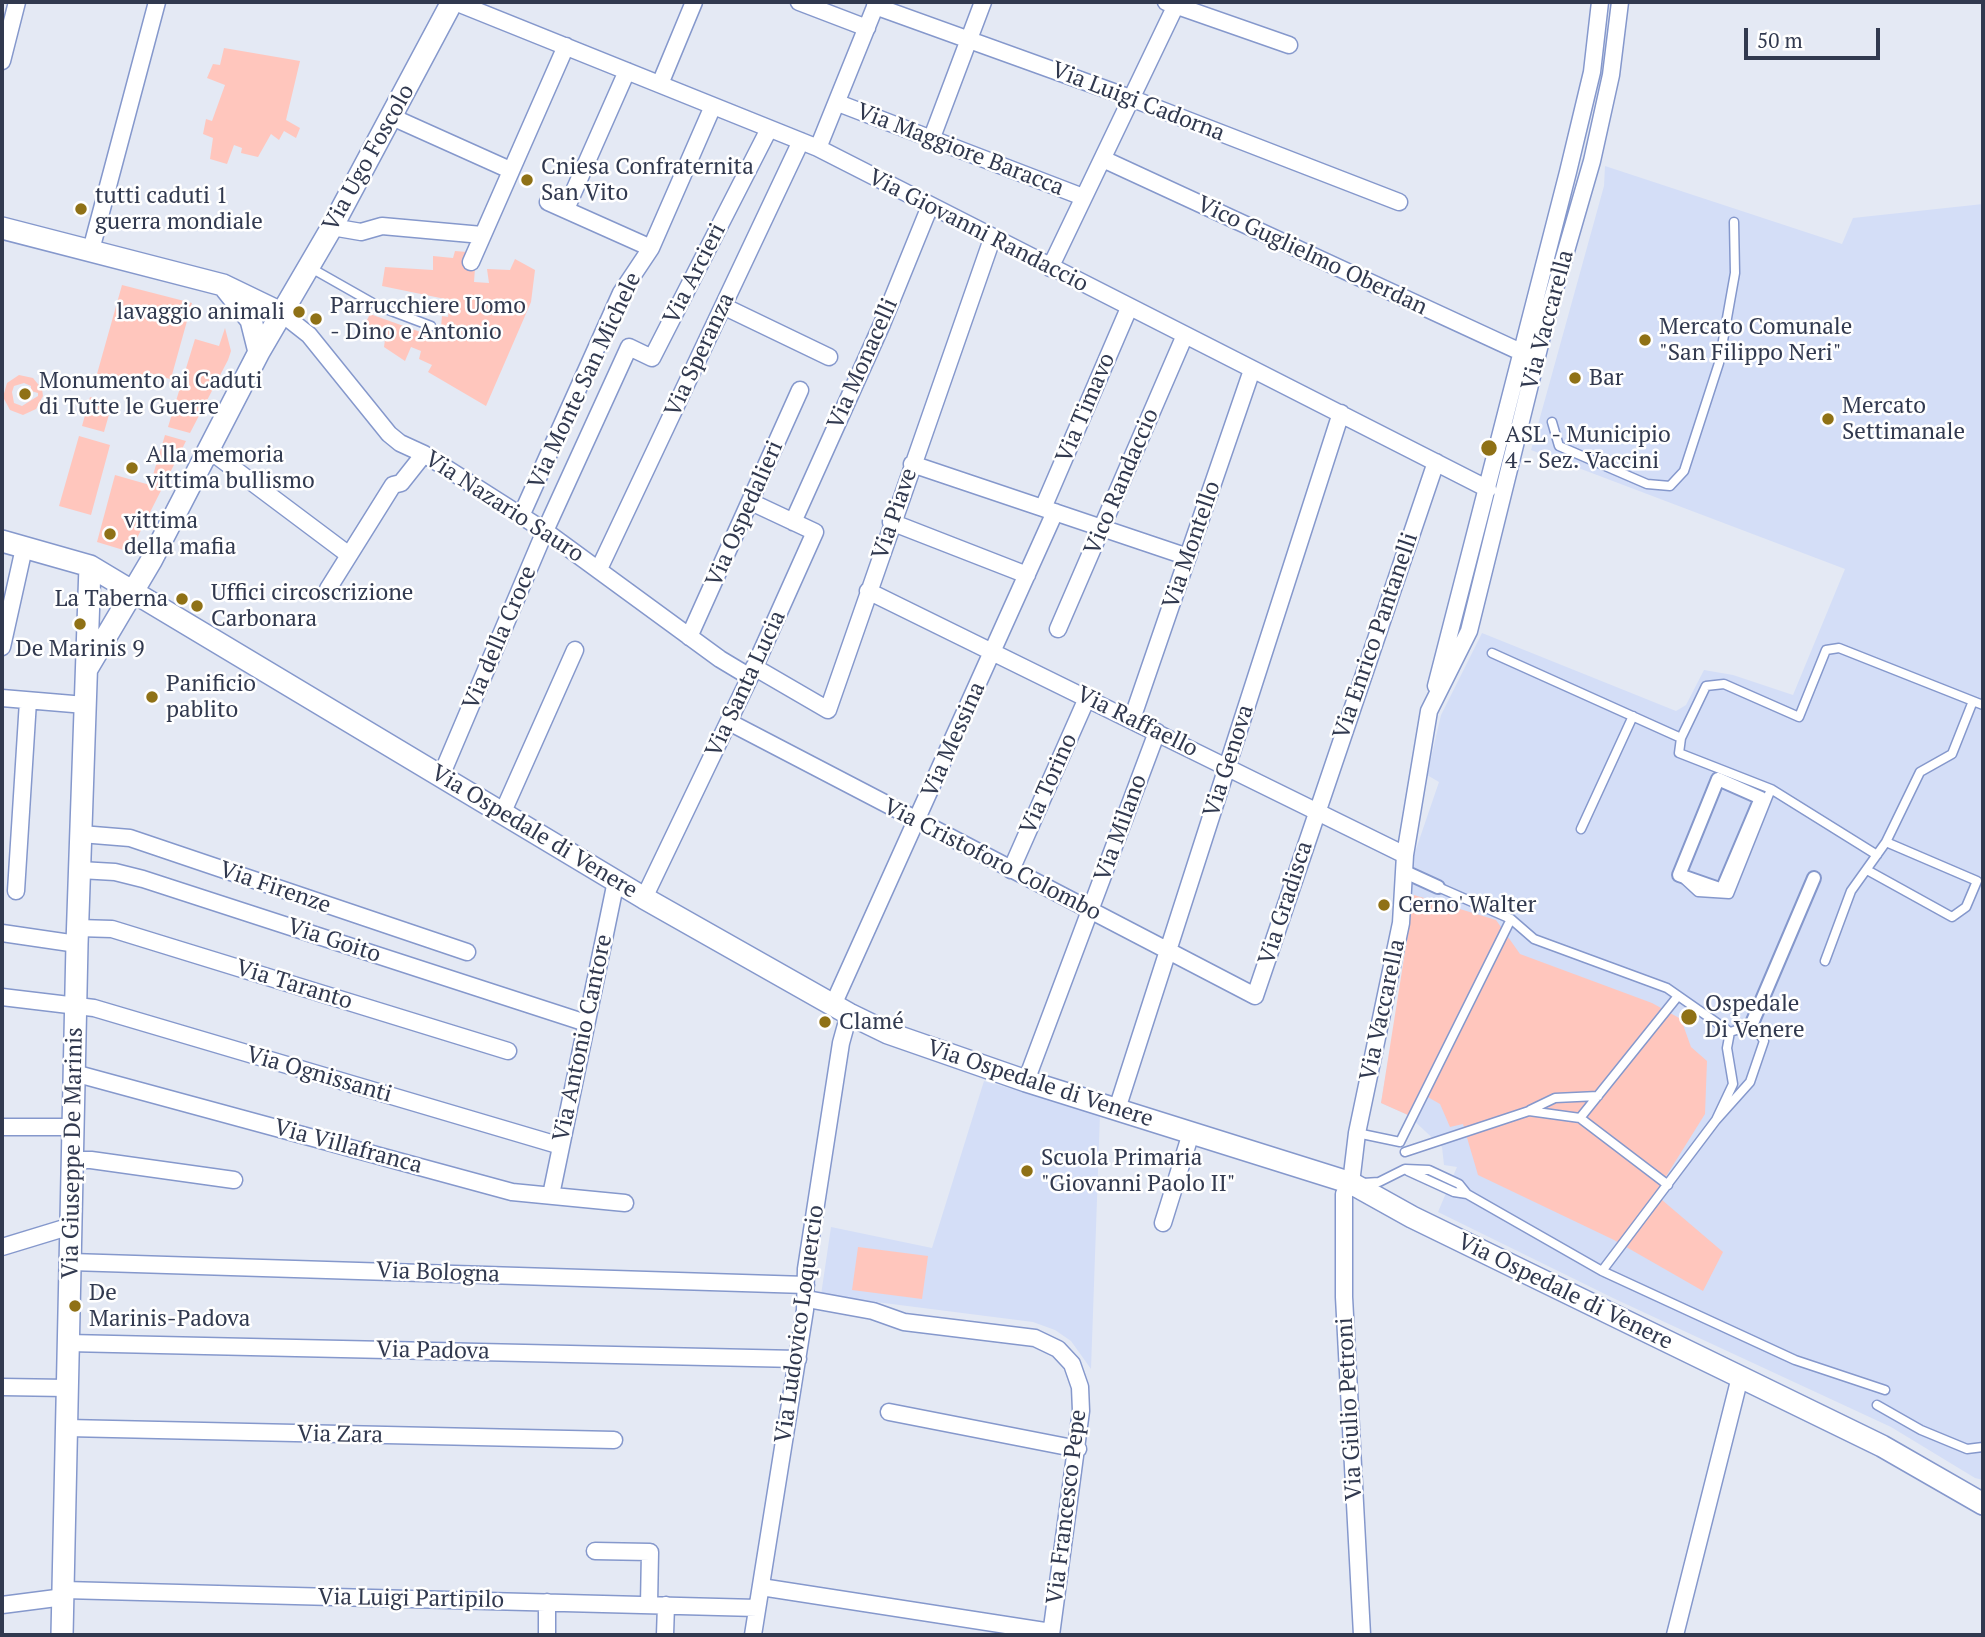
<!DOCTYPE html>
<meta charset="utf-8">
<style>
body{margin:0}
#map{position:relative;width:1985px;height:1637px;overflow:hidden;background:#e4e9f4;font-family:"PT Serif",serif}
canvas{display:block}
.frame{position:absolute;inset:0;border:4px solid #31394f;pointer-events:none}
.scale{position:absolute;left:1744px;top:28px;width:136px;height:32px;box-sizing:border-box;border:4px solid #31394f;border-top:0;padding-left:9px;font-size:21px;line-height:24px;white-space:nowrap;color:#31394f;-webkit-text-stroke:5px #fff;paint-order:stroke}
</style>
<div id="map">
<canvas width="1985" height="1637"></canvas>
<div class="frame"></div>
<div class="scale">50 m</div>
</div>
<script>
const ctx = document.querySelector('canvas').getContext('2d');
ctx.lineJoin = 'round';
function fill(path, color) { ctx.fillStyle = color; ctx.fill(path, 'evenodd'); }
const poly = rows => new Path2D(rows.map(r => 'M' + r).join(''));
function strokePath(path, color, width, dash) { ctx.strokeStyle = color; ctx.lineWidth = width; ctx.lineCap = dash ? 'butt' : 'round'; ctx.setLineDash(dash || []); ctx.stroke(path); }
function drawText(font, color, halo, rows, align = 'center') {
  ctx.font = font + ' "PT Serif",serif'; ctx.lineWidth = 5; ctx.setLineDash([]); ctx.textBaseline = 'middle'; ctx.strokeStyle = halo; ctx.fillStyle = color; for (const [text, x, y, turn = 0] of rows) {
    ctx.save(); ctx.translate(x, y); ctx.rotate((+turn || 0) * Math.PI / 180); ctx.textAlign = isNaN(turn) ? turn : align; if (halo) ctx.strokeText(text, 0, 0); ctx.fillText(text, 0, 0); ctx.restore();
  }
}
fill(poly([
 [1605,166,1842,244,1853,218,1983,204,1983,1480,1975,1478,1891,1427,1615,1299,1438,1212,1457,1167,1444,1165,1442,1147,1408,1115,1381,1103,1410,931,1413,858,1439,782,1427,775,1441,715,1482,633,1676,711,1686,705,1704,670,1733,675,1793,695,1845,569,1531,450,1604,186],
 [984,1081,1100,1114,1091,1369,1071,1341,1055,1330,1033,1322,821,1295,831,1227,932,1248]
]), '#d4def7');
fill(poly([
 [224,48,300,61,286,120,300,128,296,138,284,131,279,140,271,134,258,157,241,153,242,148,234,145,227,164,210,159,213,138,203,134,206,119,212,121,225,85,207,78,213,64,220,65],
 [455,251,467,252,475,268,474,282,489,283,487,269,510,270,515,259,535,270,531,302,486,406,428,372,432,365,419,359,421,351,411,347,405,361,384,347,386,332,361,332,370,314,440,339,442,316,448,317,450,300,382,286,385,267,433,270,433,256,453,258],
 [122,285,192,303,170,382,170,379,149,373,144,387,97,374],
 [225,328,231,351,228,360,190,433,168,427,195,339,219,346],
 [19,375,33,378,42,389,43,396,36,409,23,415,10,410,3,397,7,383],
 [24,383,31,386,31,391,38,393,38,396,22,406,14,403,12,392,14,386],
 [90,397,112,404,104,432,82,426],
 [165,435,186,441,130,552,97,542,115,475,150,485],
 [79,436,110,445,91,515,59,506],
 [1414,895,1496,920,1520,954,1652,1003,1681,1019,1691,1047,1707,1061,1705,1114,1655,1194,1723,1252,1703,1291,1614,1240,1478,1175,1463,1124,1450,1127,1440,1104,1419,1092,1408,1115,1381,1103],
 [858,1247,928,1256,922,1299,852,1290]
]), '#ffc6bd');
const service = poly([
 [311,268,378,306,431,326],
 [1552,422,1559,446,1647,484,1670,486,1684,471,1719,363,1735,273,1734,222],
 [1492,653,1681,738],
 [1581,829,1633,716],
 [1877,855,1771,789,1679,753,1681,738,1706,686,1724,684,1799,717,1826,650,1839,648,1983,705],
 [1867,870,1952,917,1966,907,1977,881,1886,842],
 [1685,880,1698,892,1729,894,1771,789],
 [1438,887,1511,919,1534,939,1667,988,1730,1032],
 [1825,961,1851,891,1886,842,1920,772,1952,754,1973,701],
 [1530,1110,1555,1098,1598,1096],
 [1580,1118,1678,996],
 [1357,1133,1400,1142],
 [1400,1142,1511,919],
 [1405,1152,1529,1111,1580,1118,1668,1185],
 [1408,1171,1454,1192,1467,1194],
 [1363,1183,1379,1182,1405,1169,1429,1170,1459,1184,1467,1194,1602,1271,1795,1360,1885,1390],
 [1602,1271,1716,1120,1750,1082,1764,1041,1757,1030,1743,1028,1730,1032,1727,1048,1733,1084,1716,1120],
 [1877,1405,1921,1430,1967,1449,1983,1447]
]);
const pedestrian = poly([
 [1718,779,1761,798,1722,890,1679,875,1718,779],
 [1403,871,1438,887],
 [1750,1028,1814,878]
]);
const minor = poly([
 [455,2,818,148,1488,489],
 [799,2,867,28],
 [1166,2,1289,45],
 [875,6,1133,99,1399,202],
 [2,61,17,2],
 [660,84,694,2],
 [838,103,1083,197],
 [392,117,510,170],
 [931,140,983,2],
 [818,148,877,2],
 [1103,159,1521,352],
 [548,202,651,248,713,106],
 [566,209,627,71],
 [332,227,361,232,382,226,482,235],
 [91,250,157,2],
 [471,262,566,46],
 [1050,268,1176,5],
 [723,306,829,357],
 [281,313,309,335,389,434,400,443,424,454,545,531,720,659,750,677],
 [209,450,349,555],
 [912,464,1188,557],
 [1043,508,1129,308],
 [521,516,621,293,651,248],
 [793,522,882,324,930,206],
 [891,522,1027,575],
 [599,569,801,141],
 [328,589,393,485,401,483,424,454],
 [868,591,1405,855],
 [1058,629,1185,335],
 [689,637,800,390],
 [2,647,24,548],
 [754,667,828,710,992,239],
 [1436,686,1568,172,1592,72,1600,2],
 [2,698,85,705],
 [1132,719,1252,370],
 [729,722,1255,996,1436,462],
 [441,776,545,531,629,347,652,358,769,129],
 [502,814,575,650],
 [81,834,130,838,467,952],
 [80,870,115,872,143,879,586,1023],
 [1011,870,1087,698],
 [16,891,28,701],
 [644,898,750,677,815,532,751,502],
 [78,928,112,929,508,1051],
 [2,933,77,944],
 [2,997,94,1008,561,1146],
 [833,1005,1055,512],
 [74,1073,512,1192,625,1203],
 [1026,1081,1157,732],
 [1117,1109,1341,413],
 [2,1127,73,1127],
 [73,1160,91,1160,234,1180],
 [551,1195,616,881],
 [1163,1223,1191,1133],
 [2,1247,71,1226],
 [71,1262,806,1285],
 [807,1299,873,1311,904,1322,1035,1338,1058,1349,1072,1364,1080,1387,1081,1411,1051,1635],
 [68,1343,798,1359],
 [2,1387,67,1388],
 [889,1412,1078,1449],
 [67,1428,614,1440],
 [595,1551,650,1552,649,1605],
 [761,1587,1051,1632],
 [64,1590,757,1608],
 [2,1605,64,1597],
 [547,1635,547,1602],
 [665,1635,666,1605],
 [753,1635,805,1310,806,1269,841,1043,849,1014],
 [1362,1635,1344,1297,1344,1194,1351,1183,1357,1133,1401,923,1405,855,1429,711,1469,631,1546,320,1592,161,1611,75,1620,2],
 [1675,1635,1740,1377]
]);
const tertiary = poly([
 [2,228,223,285,281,313],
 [224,286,251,320,259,352],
 [2,541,90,566,644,898,849,1014,888,1033,1026,1081,1351,1183,1412,1217,1882,1446,1983,1504],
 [87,669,151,561,259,352,332,227,452,2],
 [62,1635,77,944,90,566]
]);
strokePath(service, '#8598cc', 11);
strokePath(pedestrian, '#8598cc', 16);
strokePath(minor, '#8598cc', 19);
strokePath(tertiary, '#8598cc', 24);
strokePath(service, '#fff', 8);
strokePath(pedestrian, '#fff', 12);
strokePath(minor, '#fff', 16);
strokePath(tertiary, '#fff', 21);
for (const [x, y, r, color] of [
 [527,180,7,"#8f7116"],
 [81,209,7,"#8f7116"],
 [299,312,7,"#8f7116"],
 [316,319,7,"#8f7116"],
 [1645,340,7,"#8f7116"],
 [1575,378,7,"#8f7116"],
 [25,394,7,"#8f7116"],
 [1828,419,7,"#8f7116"],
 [1489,448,9,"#8f7116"],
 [132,468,7,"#8f7116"],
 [110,534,7,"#8f7116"],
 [182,599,7,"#8f7116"],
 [197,606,7,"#8f7116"],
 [80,624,7,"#8f7116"],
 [152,697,7,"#8f7116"],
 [1384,905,7,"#8f7116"],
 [1689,1017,9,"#8f7116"],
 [825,1022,7,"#8f7116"],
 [1027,1171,7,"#8f7116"],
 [75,1306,7,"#8f7116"]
]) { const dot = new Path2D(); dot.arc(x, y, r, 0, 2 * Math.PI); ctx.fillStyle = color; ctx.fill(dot); strokePath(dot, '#fff', 2.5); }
drawText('23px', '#31394f', '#fff', [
 ["Via Luigi Cadorna",1138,102,21],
 ["Via Maggiore Baracca",960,150,21],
 ["Via Ugo Foscolo",369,158,-61],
 ["Via Giovanni Randaccio",978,231,27],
 ["Vico Guglielmo Oberdan",1312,256,25],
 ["Via Arcieri",695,274,-63],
 ["Via Vaccarella",1548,320,-75],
 ["Via Speranza",700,355,-65],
 ["Via Monacelli",863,364,-66],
 ["Via Monte San Michele",585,381,-65],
 ["Via Timavo",1086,408,-67],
 ["Vico Randaccio",1122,482,-67],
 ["Via Nazario Sauro",504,507,33],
 ["Via Ospedalieri",745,514,-66],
 ["Via Piave",895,514,-71],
 ["Via Montello",1192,545,-71],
 ["Via Enrico Pantanelli",1376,636,-71],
 ["Via della Croce",500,638,-67],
 ["Via Santa Lucia",746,684,-65],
 ["Via Raffaello",1137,722,26],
 ["Via Messina",954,740,-66],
 ["Via Genova",1229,761,-72],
 ["Via Torino",1049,784,-66],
 ["Via Milano",1121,828,-70],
 ["Via Ospedale di Venere",534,832,31],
 ["Via Cristoforo Colombo",992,860,27],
 ["Via Firenze",275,888,19],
 ["Via Gradisca",1286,903,-72],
 ["Via Goito",334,941,18],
 ["Via Taranto",294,985,17],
 ["Via Vaccarella",1383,1010,-78],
 ["Via Antonio Cantore",583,1038,-78],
 ["Via Ognissanti",319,1075,16],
 ["Via Ospedale di Venere",1040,1084,18],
 ["Via Villafranca",348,1147,15],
 ["Via Giuseppe De Marinis",73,1153,-89],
 ["Via Bologna",438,1273,2],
 ["Via Ospedale di Venere",1565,1292,26],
 ["Via Ludovico Loquercio",800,1324,-82],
 ["Via Padova",433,1351,1],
 ["Via Giulio Petroni",1350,1409,-93],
 ["Via Zara",340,1435,1],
 ["Via Francesco Pepe",1067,1507,-83],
 ["Via Luigi Partipilo",411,1599,1]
]);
drawText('23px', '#31394f', '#fff', [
 ["Cniesa Confraternita",541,167],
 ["San Vito",541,193],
 ["tutti caduti 1",95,196],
 ["guerra mondiale",95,222],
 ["Parrucchiere Uomo",330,306],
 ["- Dino e Antonio",330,332],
 ["lavaggio animali",285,312,"right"],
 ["Mercato Comunale",1659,327],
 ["\"San Filippo Neri\"",1659,353],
 ["Bar",1589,378],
 ["Monumento ai Caduti",39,381],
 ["di Tutte le Guerre",39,407],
 ["Mercato",1842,406],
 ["Settimanale",1842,432],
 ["ASL - Municipio",1505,435],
 ["4 - Sez. Vaccini",1505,461],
 ["Alla memoria",146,455],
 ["vittima bullismo",146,481],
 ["vittima",124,521],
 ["della mafia",124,547],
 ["Uffici circoscrizione",211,593],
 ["Carbonara",211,619],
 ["La Taberna",168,599,"right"],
 ["De Marinis 9",80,649,"center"],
 ["Panificio",166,684],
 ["pablito",166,710],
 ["Cerno' Walter",1398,905],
 ["Ospedale",1705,1004],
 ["Di Venere",1705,1030],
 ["Clamé",839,1022],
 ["Scuola Primaria",1041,1158],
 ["\"Giovanni Paolo II\"",1041,1184],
 ["De",89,1293],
 ["Marinis-Padova",89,1319]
], 'left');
</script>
